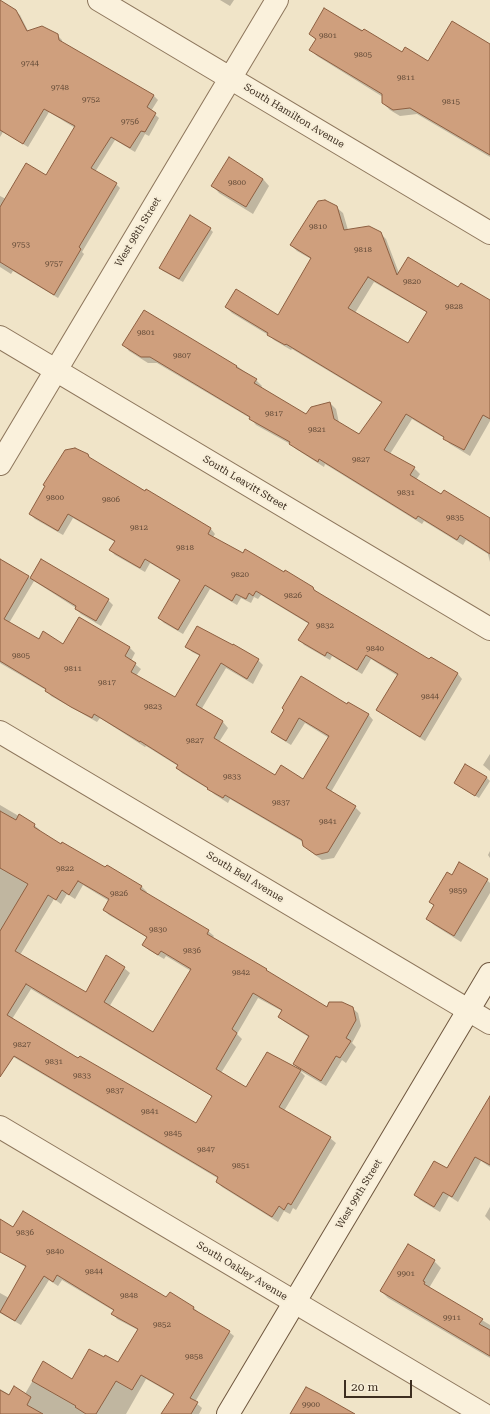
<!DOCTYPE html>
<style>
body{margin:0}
#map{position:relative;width:490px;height:1414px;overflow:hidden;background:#f0e4c8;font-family:"Roboto Serif",serif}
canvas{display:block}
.scale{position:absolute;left:344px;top:1380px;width:68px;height:18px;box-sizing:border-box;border:2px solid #3d2e20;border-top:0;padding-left:5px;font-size:12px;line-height:14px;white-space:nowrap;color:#3d2e20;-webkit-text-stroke:3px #f7eed8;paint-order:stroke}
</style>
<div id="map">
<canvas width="490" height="1414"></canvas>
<div class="scale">20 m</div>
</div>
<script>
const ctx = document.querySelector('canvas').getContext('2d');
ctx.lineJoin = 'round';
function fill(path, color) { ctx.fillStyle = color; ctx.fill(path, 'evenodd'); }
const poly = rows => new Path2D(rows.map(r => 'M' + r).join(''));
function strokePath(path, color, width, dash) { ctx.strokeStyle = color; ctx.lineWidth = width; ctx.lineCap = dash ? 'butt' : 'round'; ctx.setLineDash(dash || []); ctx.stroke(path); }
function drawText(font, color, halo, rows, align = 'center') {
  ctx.font = font + ' "Roboto Serif",serif'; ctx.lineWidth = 4; ctx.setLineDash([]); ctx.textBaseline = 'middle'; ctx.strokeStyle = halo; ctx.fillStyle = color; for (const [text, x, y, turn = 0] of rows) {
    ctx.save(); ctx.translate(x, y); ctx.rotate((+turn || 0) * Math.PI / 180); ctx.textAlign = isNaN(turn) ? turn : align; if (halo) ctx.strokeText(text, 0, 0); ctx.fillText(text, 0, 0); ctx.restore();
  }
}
fill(poly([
 [220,0,234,0,230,6],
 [0,6,15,11,20,15,28,31,57,35,62,40,62,43,154,96,158,100,151,111,159,118,149,136,145,134,135,152,115,140,95,172,116,184,120,188,82,252,84,254,58,298,13,271,11,274,0,267,0,196,6,199,47,177,75,128,49,112,28,147,3,132,0,137],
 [325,9,403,53,429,62,490,46,490,157,417,114,400,116,390,110,383,103,383,97,317,56,311,50,316,40,310,34],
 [263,179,269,186,253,214,219,193,213,186],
 [336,207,343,213,348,230,380,233,386,239,399,273,458,288,490,303,490,421,470,456,450,444,444,438,412,419,390,454,414,468,420,474,416,480,442,496,490,519,490,562,488,554,466,540,463,545,424,521,422,524,325,464,324,467,296,449,292,445,256,425,250,418,157,363,148,363,129,351,124,345,237,366,256,380,262,386,261,388,307,416,330,403,336,409,339,423,360,436,382,403,292,349,291,350,274,340,270,336,232,313,226,307,278,316,311,259,297,251,291,245],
 [374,282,428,313,409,345,355,313],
 [210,229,213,232,183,282,163,271,160,268],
 [87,455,92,460,145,493,146,490,211,529,215,534,213,537,243,555,313,588,318,593,430,660,431,658,458,674,462,679,425,741,382,714,378,710,398,676,371,659,362,674,332,656,330,660,304,645,300,640,309,624,261,595,258,599,254,597,251,603,241,598,237,605,210,589,183,634,164,623,159,618,180,581,150,563,145,572,115,555,110,550,115,542,73,518,63,535,35,519,30,514],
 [0,560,31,579,42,561,108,600,113,605,101,626,81,614,76,609,76,608,34,581,9,623,39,640,63,645,79,619,130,648,135,653,131,661,141,669,136,676,175,699,200,656,192,652,187,647,258,660,263,665,253,684,226,668,201,710,223,722,228,728,219,742,275,777,304,780,329,738,305,723,291,745,278,737,273,732,285,710,347,706,368,714,373,720,331,792,355,807,361,813,334,858,322,860,310,851,304,846,303,842,230,799,228,803,214,794,210,790,182,773,177,768,178,766,146,746,145,747,100,718,97,722,51,696,46,690,0,663],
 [490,754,490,771,483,765],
 [486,777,490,781,479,798,459,786],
 [0,805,34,825,40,830,39,831,62,845,106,869,107,866,142,887,147,892,146,894,208,931,214,936,212,938,266,970,270,974,327,1008,352,1008,358,1013,361,1026,352,1043,356,1047,346,1063,342,1060,326,1086,299,1070,294,1064,310,1038,285,1022,279,1017,282,1011,258,998,237,1034,242,1039,221,1073,247,1088,300,1071,305,1076,284,1111,330,1138,336,1143,296,1210,293,1208,290,1214,284,1211,278,1222,222,1187,217,1182,219,1179,0,1049],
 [83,885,109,901,104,910,109,915,148,938,144,945,149,950,164,959,166,956,191,971,154,1033,109,1007,130,973,124,968,86,994,20,955,54,899,61,904,67,894,75,899],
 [31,989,213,1097,196,1124,79,1059,12,1019],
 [490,851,490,858,488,855],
 [452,877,487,880,490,883,490,893,461,942,434,925,427,919,434,906,430,902],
 [490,1098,490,1167,481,1161,458,1202,449,1196,440,1212,420,1200,415,1195,447,1170],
 [490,1207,490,1221,485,1216],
 [14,1258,167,1299,170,1294,194,1308,199,1313,229,1332,234,1336,195,1402,202,1408,199,1414,166,1414,174,1395,146,1379,126,1414,0,1414,0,1389,10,1395,25,1394,43,1363,73,1381,104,1358,118,1364,138,1330,117,1319,113,1314,114,1311,62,1280,58,1286,49,1280,21,1325,0,1313,0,1293,9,1298,27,1268,19,1263],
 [434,1261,441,1268,429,1288,490,1325,490,1358,388,1298,381,1291]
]), '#0003');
const building = poly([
 [0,0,16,10,27,31,42,26,58,34,59,40,154,95,147,107,156,113,145,132,141,131,130,148,111,137,91,168,117,183,79,247,81,249,54,295,0,262,0,207,26,163,46,175,75,126,44,109,23,144,0,130,0,0],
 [324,8,362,31,364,29,402,52,405,47,428,61,452,21,490,44,490,155,410,108,393,110,382,103,382,94,309,50,316,39,309,34,324,8],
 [229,157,263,179,246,207,211,186,229,157],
 [325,200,337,206,344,230,369,226,381,232,397,275,408,257,458,287,461,283,490,300,490,419,483,415,464,450,443,439,444,437,406,414,384,450,415,467,410,475,441,494,444,490,490,518,490,554,460,535,457,540,418,516,416,519,319,459,318,462,289,444,290,442,249,419,250,417,150,357,141,357,122,345,144,310,237,366,236,367,257,379,254,383,306,414,311,407,330,402,334,419,359,434,382,402,286,344,285,345,267,335,268,333,225,307,236,289,278,315,311,258,290,245,318,201,325,200],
 [368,277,427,312,408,343,348,308,368,277],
 [190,215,211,228,179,279,159,268,190,215],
 [75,448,88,454,89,457,145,491,146,489,211,528,208,534,243,553,245,549,284,572,285,570,313,587,314,590,429,659,431,657,458,673,420,737,376,710,398,674,366,655,357,670,327,652,325,656,298,640,309,623,256,591,253,596,249,593,246,599,236,594,232,601,205,585,178,630,158,618,180,580,145,559,140,568,109,550,115,541,68,514,58,531,29,514,45,486,43,485,65,450,75,448],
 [0,559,29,576,4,619,39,639,43,631,63,644,79,617,130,647,125,656,136,663,131,672,175,697,200,655,185,647,197,626,233,645,233,644,259,659,247,679,221,663,196,705,223,721,214,738,275,775,281,765,303,779,329,736,299,718,286,741,271,732,284,710,282,708,301,676,347,704,348,702,369,714,326,788,356,806,328,852,316,855,303,846,302,840,225,795,223,798,207,789,208,788,176,768,178,765,140,741,140,742,94,714,92,718,71,707,45,691,46,689,0,661,0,559],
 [41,559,109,599,96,621,75,609,76,606,30,578,41,559],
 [465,764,487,777,475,796,454,783,465,764],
 [0,811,16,820,19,814,35,824,34,827,61,844,62,842,105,867,107,865,142,886,140,889,209,930,207,934,267,969,266,970,327,1007,329,1002,342,1002,353,1007,356,1020,346,1038,351,1041,340,1058,336,1056,321,1081,293,1064,309,1036,278,1017,282,1010,253,993,232,1029,237,1033,216,1069,246,1087,267,1052,301,1070,279,1107,331,1137,291,1205,288,1203,284,1210,279,1206,272,1217,216,1182,218,1177,14,1056,0,1077,0,931,28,884,0,868,0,811],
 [78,881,109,899,103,910,147,937,142,945,158,955,161,951,191,969,153,1032,104,1002,125,967,106,955,86,992,15,951,48,895,56,900,62,890,69,895,78,881],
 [26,984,212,1096,196,1123,80,1056,78,1058,7,1015,26,984],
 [459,862,488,879,454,936,426,919,434,905,429,902,447,872,452,875,459,862],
 [490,1096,490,1165,475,1157,452,1197,443,1192,434,1207,414,1195,434,1161,447,1168,490,1096],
 [23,1211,166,1297,170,1292,194,1307,193,1309,230,1331,190,1398,198,1402,191,1414,161,1414,174,1394,141,1375,132,1390,116,1381,96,1414,86,1414,75,1407,76,1406,32,1381,43,1361,72,1379,89,1349,104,1357,105,1355,118,1362,138,1329,111,1314,114,1310,57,1275,53,1282,44,1276,15,1321,0,1312,26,1266,0,1252,0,1219,13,1227,23,1211],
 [408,1244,435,1260,423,1281,425,1282,424,1284,483,1319,479,1324,490,1330,490,1356,380,1291,408,1244],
 [14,1386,31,1397,27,1405,43,1414,0,1414,0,1390,9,1395,14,1386],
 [306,1387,318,1393,355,1414,290,1414,306,1387]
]);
fill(building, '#cf9f7d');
strokePath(building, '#8d5f41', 1);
const street = poly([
 [99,0,490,233],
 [0,337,490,629],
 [0,464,277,0],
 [0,732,490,1023],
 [0,1127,483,1414]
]);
const secondary = poly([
 [228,1414,490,974]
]);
strokePath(street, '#8d765c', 24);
strokePath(secondary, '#6f573f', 24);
strokePath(street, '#faf1dc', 22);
strokePath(secondary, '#faf1dc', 22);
drawText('8px', '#624a37', null, [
 ["9801",328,36],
 ["9805",363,55],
 ["9744",30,64],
 ["9811",406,78],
 ["9748",60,88],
 ["9752",91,100],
 ["9815",451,102],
 ["9756",130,122],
 ["9800",237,183],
 ["9810",318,227],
 ["9753",21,245],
 ["9818",363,250],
 ["9757",54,264],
 ["9820",412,282],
 ["9828",454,307],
 ["9801",146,333],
 ["9807",182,356],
 ["9817",274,414],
 ["9821",317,430],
 ["9827",361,460],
 ["9831",406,493],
 ["9800",55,498],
 ["9806",111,500],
 ["9835",455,518],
 ["9812",139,528],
 ["9818",185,548],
 ["9820",240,575],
 ["9826",293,596],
 ["9832",325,626],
 ["9840",375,649],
 ["9805",21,656],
 ["9811",73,669],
 ["9817",107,683],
 ["9844",430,697],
 ["9823",153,707],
 ["9827",195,741],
 ["9833",232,777],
 ["9837",281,803],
 ["9841",328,822],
 ["9822",65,869],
 ["9859",458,891],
 ["9826",119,894],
 ["9830",158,930],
 ["9836",192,951],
 ["9842",241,973],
 ["9827",22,1045],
 ["9831",54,1062],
 ["9833",82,1076],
 ["9837",115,1091],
 ["9841",150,1112],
 ["9845",173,1134],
 ["9847",206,1150],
 ["9851",241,1166],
 ["9836",25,1233],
 ["9840",55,1252],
 ["9844",94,1272],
 ["9901",406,1274],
 ["9848",129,1296],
 ["9911",452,1318],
 ["9852",162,1325],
 ["9858",194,1357],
 ["9900",311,1405]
]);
drawText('10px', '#3d2e20', '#f7eed8', [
 ["South Hamilton Avenue",294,116,31],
 ["West 98th Street",138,232,-59],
 ["South Leavitt Street",245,483,31],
 ["South Bell Avenue",245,877,31],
 ["West 99th Street",359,1194,-59],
 ["South Oakley Avenue",242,1271,31]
]);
</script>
